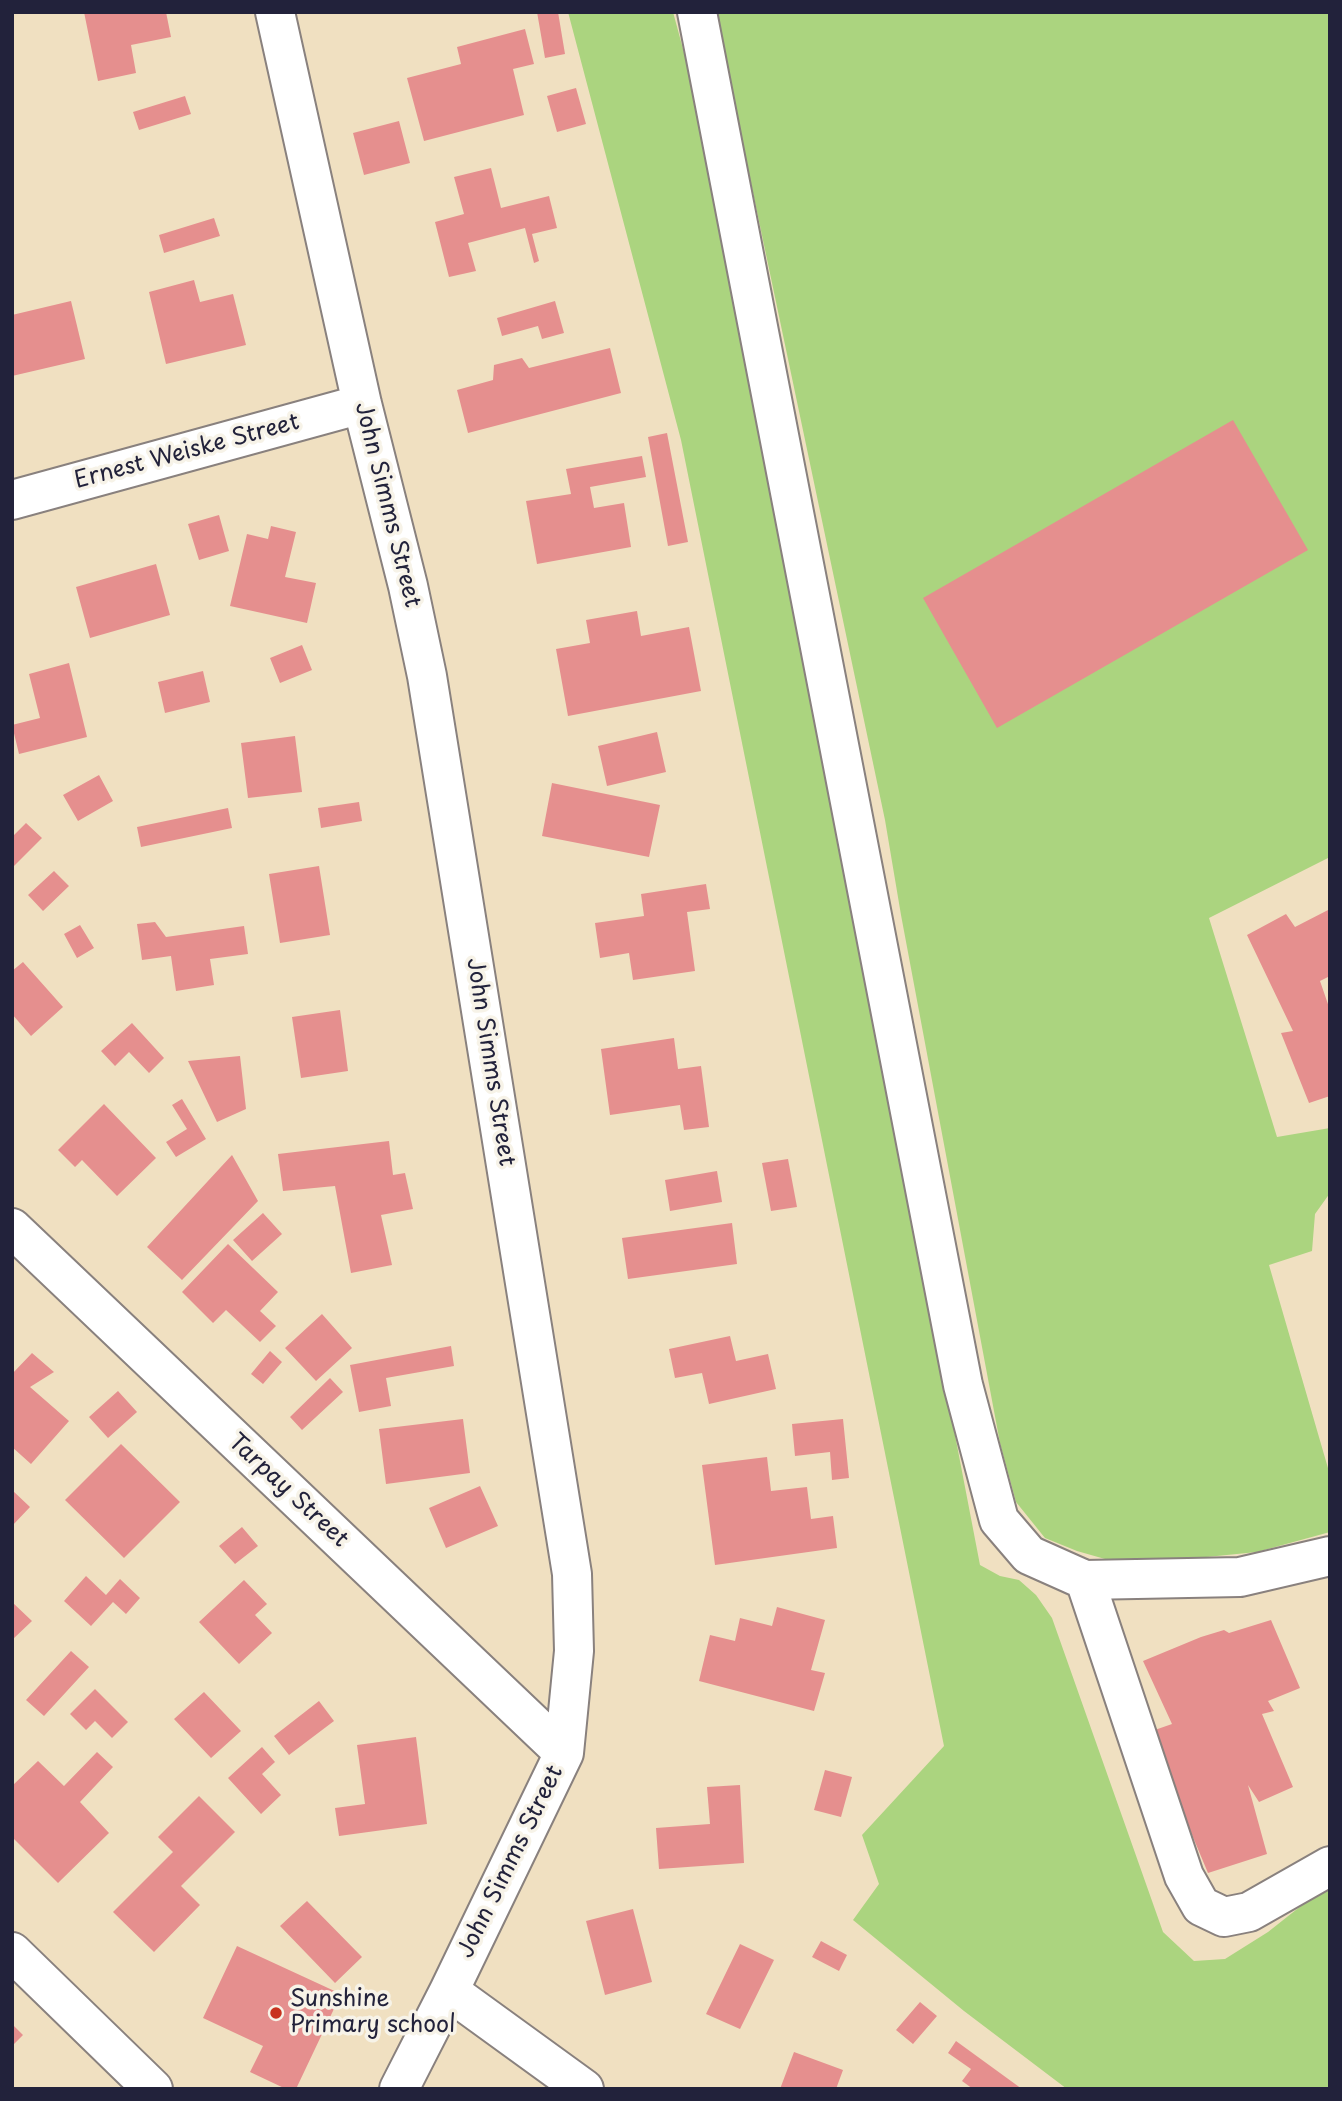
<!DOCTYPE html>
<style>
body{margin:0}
#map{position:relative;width:1342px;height:2101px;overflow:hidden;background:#f0e0c1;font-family:"Playpen Sans",sans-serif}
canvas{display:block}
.frame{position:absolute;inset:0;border:14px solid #22223b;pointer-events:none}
</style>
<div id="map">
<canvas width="1342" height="2101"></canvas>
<div class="frame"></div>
</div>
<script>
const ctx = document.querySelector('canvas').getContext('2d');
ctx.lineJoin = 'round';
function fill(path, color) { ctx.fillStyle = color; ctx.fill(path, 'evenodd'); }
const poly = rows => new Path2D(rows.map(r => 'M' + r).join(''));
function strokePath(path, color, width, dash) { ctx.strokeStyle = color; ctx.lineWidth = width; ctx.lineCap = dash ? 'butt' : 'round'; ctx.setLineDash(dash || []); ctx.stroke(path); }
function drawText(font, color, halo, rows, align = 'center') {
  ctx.font = font + ' "Playpen Sans",sans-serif'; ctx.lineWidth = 7; ctx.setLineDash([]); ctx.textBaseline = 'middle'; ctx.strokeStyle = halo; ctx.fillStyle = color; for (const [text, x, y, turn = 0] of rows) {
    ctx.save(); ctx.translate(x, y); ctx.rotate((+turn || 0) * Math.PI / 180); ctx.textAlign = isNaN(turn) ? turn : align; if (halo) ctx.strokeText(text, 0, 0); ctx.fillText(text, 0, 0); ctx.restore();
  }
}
fill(poly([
 [568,12,673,12,702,119,980,1565,1000,1576,1019,1580,1036,1595,1052,1618,1163,1932,1194,1961,1225,1959,1268,1932,1330,1883,1330,2089,1067,2089,964,2011,853,1920,879,1884,862,1835,944,1746,681,440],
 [715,12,1330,12,1330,857,1209,918,1277,1137,1330,1128,1330,1193,1315,1214,1312,1251,1269,1265,1330,1475,1330,1532,1257,1552,1126,1565,1077,1551,1045,1538,1016,1502,1000,1443,901,915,885,820]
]), '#abd47f');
fill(poly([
 [84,12,166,12,171,37,131,45,136,73,98,81],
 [537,12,558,12,565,54,545,58],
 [525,29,534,64,513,69,524,115,424,141,407,78,461,64,457,47],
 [576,88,586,124,557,132,547,96],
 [185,96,191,114,139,130,133,112],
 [399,121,410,163,364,175,353,133],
 [491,168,501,208,549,196,557,228,532,234,539,261,534,263,525,228,468,243,476,271,449,277,435,222,464,214,454,177],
 [214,218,220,236,164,253,159,235],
 [194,280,200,302,233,294,246,345,166,364,149,292],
 [71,301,85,359,12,376,12,315],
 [555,301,564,333,542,339,538,326,502,336,497,318],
 [610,348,621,393,468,433,457,390,493,380,494,365,522,358,529,368],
 [1233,420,1308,550,997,728,923,598],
 [667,433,688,542,668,546,648,437],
 [642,456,646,477,590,487,594,508,624,503,631,547,537,564,526,501,571,494,566,469],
 [219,515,229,551,199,560,188,524],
 [271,526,296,532,285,577,316,583,307,623,230,606,247,534,268,539],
 [156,564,170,615,90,638,76,587],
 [637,611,641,636,689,627,701,691,568,716,556,649,590,643,586,620],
 [302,645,312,670,280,683,270,658],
 [69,663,87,737,19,754,12,725,40,718,29,674],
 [203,671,210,702,165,713,158,682],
 [657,732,666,772,607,786,598,746],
 [295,736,302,792,248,798,241,743],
 [99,775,113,801,78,821,63,795],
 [552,783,660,805,649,857,542,836],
 [359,802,362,821,321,828,318,808],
 [228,808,232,828,141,847,137,827],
 [26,823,42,838,12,868,12,837],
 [319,866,330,935,280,943,269,874],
 [54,871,69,886,43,911,28,895],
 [706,884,710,909,687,912,695,971,633,980,629,953,600,958,595,923,644,916,641,894],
 [1330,909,1330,976,1320,981,1330,1010,1330,1096,1309,1103,1281,1033,1293,1031,1247,935,1286,914,1295,927],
 [155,922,166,937,244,926,248,954,210,959,214,985,176,991,171,956,142,960,137,924],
 [80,925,94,948,77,958,64,934],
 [23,962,63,1007,31,1036,12,1014,12,971],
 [340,1010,348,1071,301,1078,292,1017],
 [132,1023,164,1058,149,1073,129,1052,115,1066,101,1051],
 [674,1038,678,1069,701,1066,709,1127,684,1130,680,1105,610,1115,601,1049],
 [240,1056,246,1109,217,1122,188,1061],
 [182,1099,206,1139,176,1157,166,1142,187,1129,172,1105],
 [104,1104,156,1158,117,1196,82,1160,75,1167,58,1150],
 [389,1141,393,1175,405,1173,413,1209,381,1215,392,1265,351,1273,335,1186,283,1191,278,1154],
 [232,1155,258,1201,182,1280,147,1247],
 [788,1159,797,1207,771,1211,762,1163],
 [717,1171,722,1202,670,1211,665,1180],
 [263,1213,282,1234,252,1261,233,1240],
 [732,1223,737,1264,628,1279,622,1238],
 [228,1244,278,1292,260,1311,276,1326,260,1342,226,1310,213,1323,182,1292],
 [322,1314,352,1348,316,1381,285,1348],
 [730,1336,736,1361,768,1354,776,1389,709,1404,702,1373,675,1378,669,1349],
 [451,1346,454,1366,386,1378,391,1406,359,1412,350,1365],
 [270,1351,282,1362,263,1384,251,1374],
 [32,1353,54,1372,30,1387,69,1421,31,1464,12,1447,12,1374],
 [330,1378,343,1392,302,1430,290,1417],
 [118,1391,137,1412,108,1438,89,1417],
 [463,1419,470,1473,386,1484,379,1429],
 [843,1419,849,1478,832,1480,830,1452,795,1456,792,1424],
 [121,1444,180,1502,124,1558,65,1500],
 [767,1457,771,1491,807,1487,811,1519,833,1516,837,1548,715,1565,702,1465],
 [480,1486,498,1526,446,1548,429,1508],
 [12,1490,30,1507,12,1526],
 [242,1527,258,1546,235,1564,219,1546],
 [86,1576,106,1595,120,1579,140,1598,126,1614,113,1602,91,1626,64,1601],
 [244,1580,267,1604,255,1615,272,1633,239,1664,199,1622],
 [12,1602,32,1621,12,1640],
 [777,1607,825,1620,811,1670,825,1673,814,1711,699,1681,710,1635,735,1641,740,1618,772,1626],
 [1271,1620,1300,1688,1268,1701,1274,1711,1262,1714,1293,1787,1259,1802,1248,1785,1267,1854,1208,1873,1149,1732,1172,1724,1143,1661,1201,1637,1224,1630,1229,1633],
 [71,1651,89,1667,44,1716,26,1700],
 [95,1689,128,1722,112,1738,95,1721,86,1730,70,1714],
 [204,1692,241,1731,211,1758,174,1719],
 [319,1701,334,1721,289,1755,274,1736],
 [416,1737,427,1824,339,1836,335,1808,365,1804,357,1745],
 [262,1747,275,1762,262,1774,281,1795,261,1814,228,1778],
 [97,1752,113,1767,80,1802,109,1833,58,1883,12,1837,12,1786,38,1761,64,1786],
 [825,1770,852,1777,841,1817,814,1810],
 [740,1785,744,1863,659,1869,656,1828,710,1824,707,1787],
 [199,1796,235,1832,181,1886,200,1905,154,1952,113,1912,173,1852,158,1837],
 [307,1901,362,1957,335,1983,280,1926],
 [633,1909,652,1982,605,1995,586,1921],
 [821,1941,847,1955,839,1971,812,1957],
 [740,1944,774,1960,740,2029,706,2014],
 [237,1946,341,1994,296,2089,286,2089,250,2072,263,2046,203,2018],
 [920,2002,937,2016,913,2044,896,2030],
 [12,2024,23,2035,12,2046],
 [956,2041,1022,2089,973,2089,962,2081,971,2069,948,2053],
 [794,2052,843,2070,836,2089,780,2089]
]), '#e58f8e');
const minor = poly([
 [275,12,362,404,408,586,427,676,572,1574,574,1651,564,1753,449,1991,399,2089],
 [697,12,963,1385,999,1520,1029,1555,1085,1580,1240,1577,1330,1556],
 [12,500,362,404],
 [12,1228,564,1753],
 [1085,1580,1184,1876,1201,1906,1224,1917,1249,1912,1330,1866],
 [12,1952,153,2089],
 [449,1991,584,2089]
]);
strokePath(minor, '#89817e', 42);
strokePath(minor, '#fff', 38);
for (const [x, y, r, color] of [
 [276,2013,7,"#c8321e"]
]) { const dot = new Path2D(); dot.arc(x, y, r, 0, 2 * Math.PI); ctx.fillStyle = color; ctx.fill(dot); strokePath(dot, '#f7f3e8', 2.5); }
drawText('23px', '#22223b', '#f7f3e8', [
 ["Ernest Weiske Street",187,452,-15],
 ["John Simms Street",387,505,76],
 ["John Simms Street",490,1062,81],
 ["Tarpay Street",288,1491,43],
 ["John Simms Street",511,1862,-64]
]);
drawText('23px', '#22223b', '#f7f3e8', [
 ["Sunshine",290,2000],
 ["Primary school",290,2026]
], 'left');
</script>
